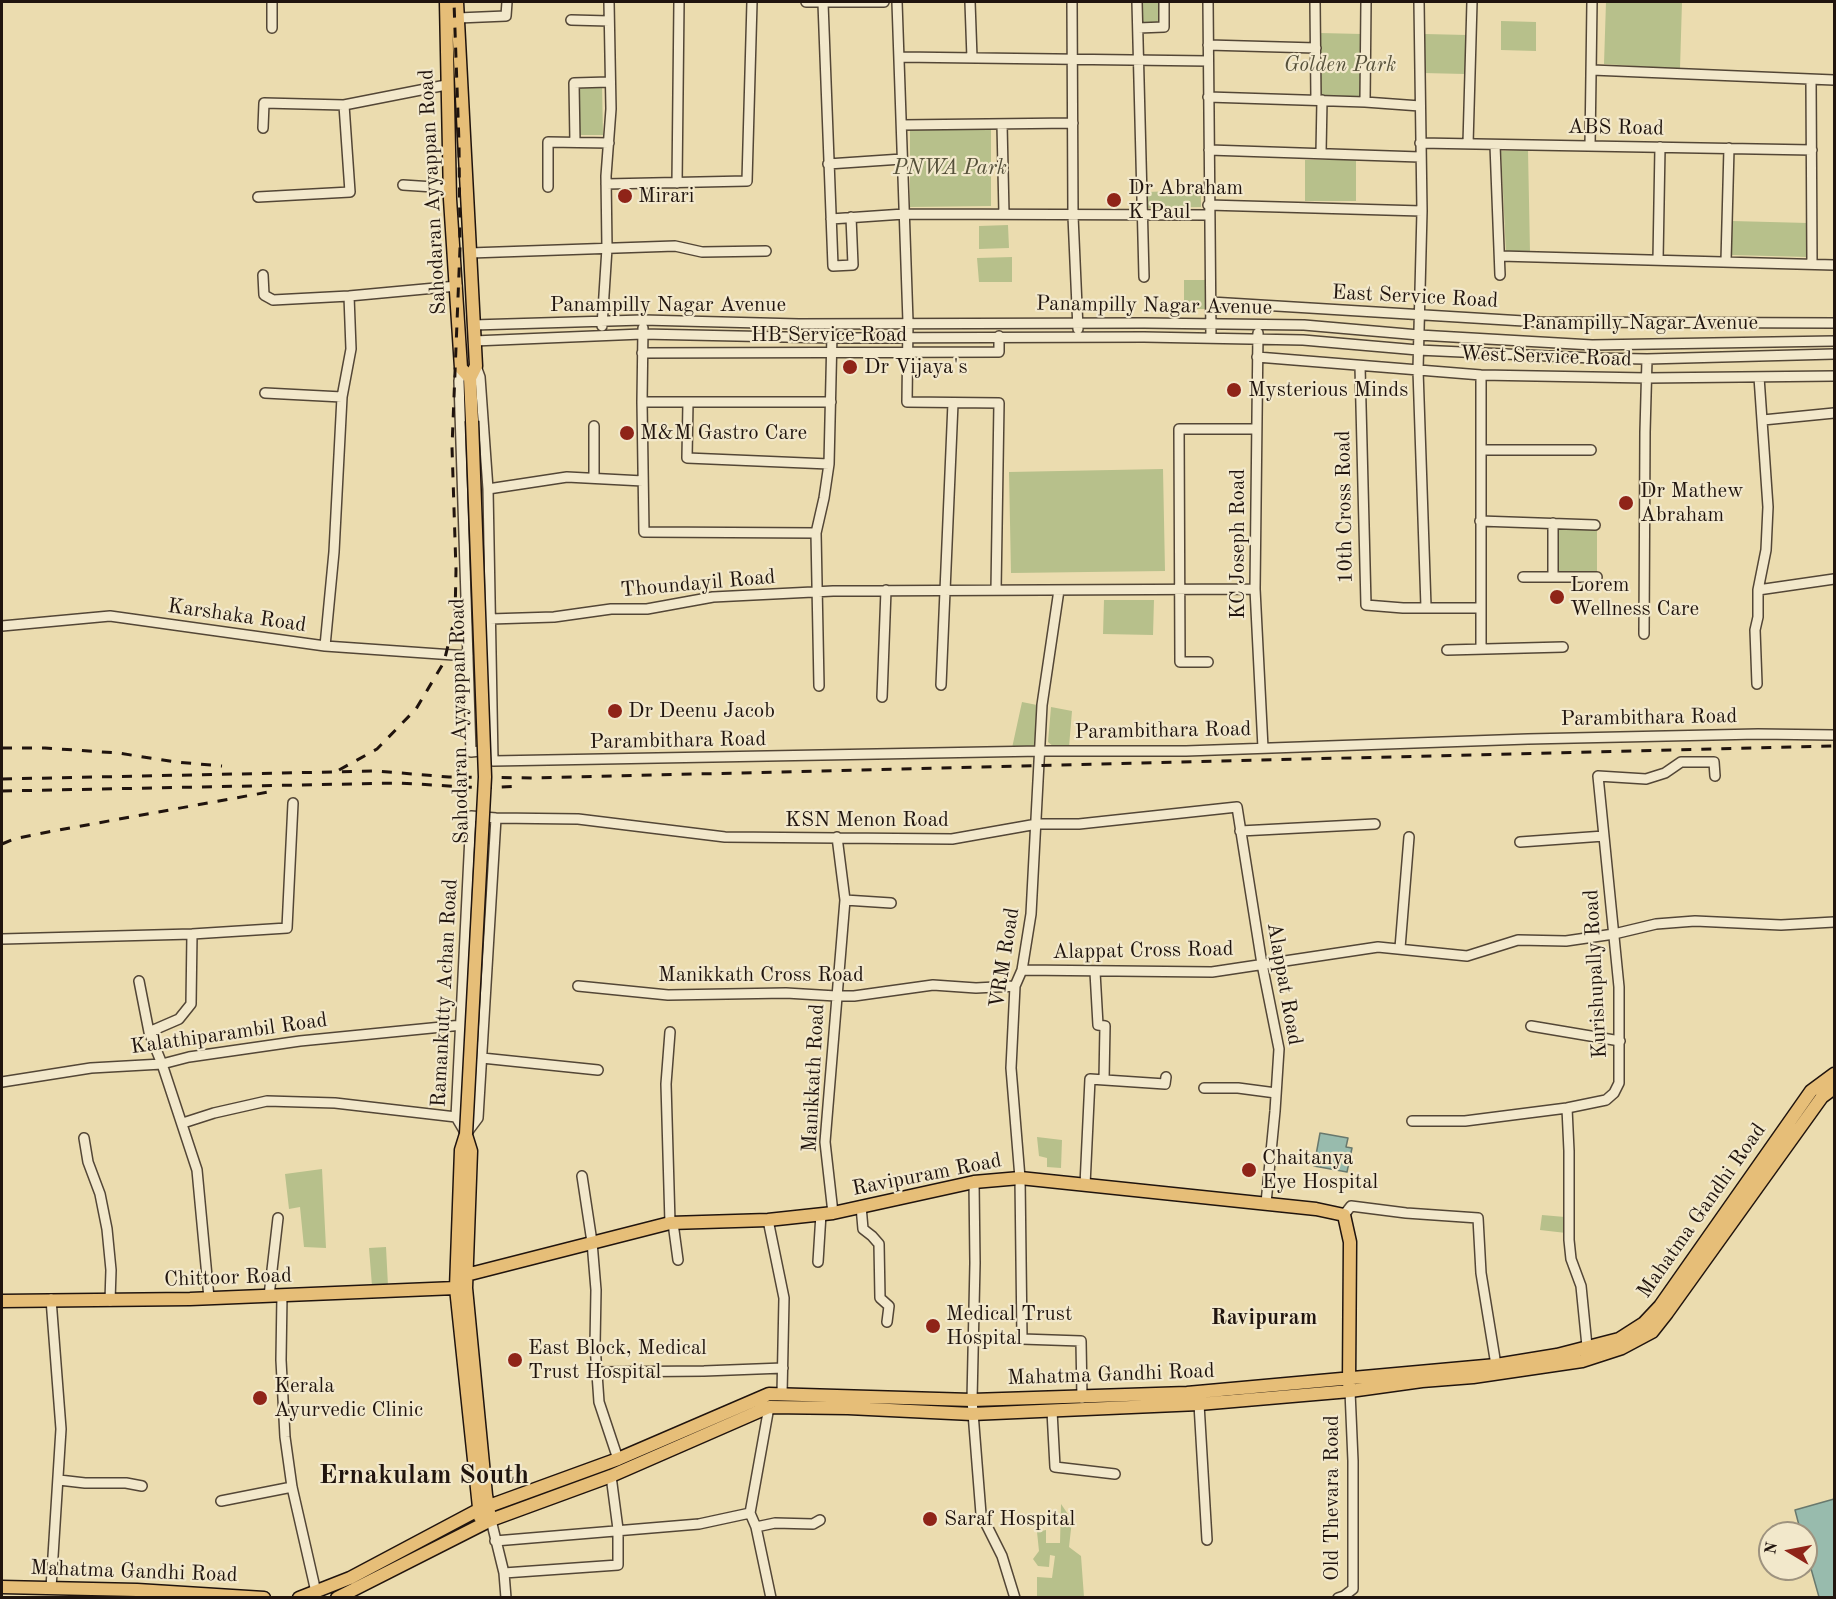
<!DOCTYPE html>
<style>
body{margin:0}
#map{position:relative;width:1836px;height:1599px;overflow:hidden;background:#ebdcaf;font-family:"Old Standard TT",serif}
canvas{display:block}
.frame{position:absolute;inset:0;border:3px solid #20140e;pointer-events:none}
.north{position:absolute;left:1758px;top:1521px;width:60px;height:60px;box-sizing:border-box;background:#f2e8cb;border:2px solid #9e937f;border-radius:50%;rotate:280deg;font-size:16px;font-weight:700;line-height:24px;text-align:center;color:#20140e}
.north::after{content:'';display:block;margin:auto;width:21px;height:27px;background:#8f2418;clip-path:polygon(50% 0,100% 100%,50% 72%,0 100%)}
</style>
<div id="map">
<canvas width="1836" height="1599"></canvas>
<div class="frame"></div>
<div class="north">N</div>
</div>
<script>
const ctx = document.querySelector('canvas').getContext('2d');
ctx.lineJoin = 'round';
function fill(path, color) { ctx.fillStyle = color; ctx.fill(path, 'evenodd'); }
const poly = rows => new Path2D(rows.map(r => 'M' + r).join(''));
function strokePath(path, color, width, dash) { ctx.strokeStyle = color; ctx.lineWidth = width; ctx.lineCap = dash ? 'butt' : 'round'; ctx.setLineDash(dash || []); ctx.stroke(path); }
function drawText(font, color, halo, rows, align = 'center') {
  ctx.font = font + ' "Old Standard TT",serif'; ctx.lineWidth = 4.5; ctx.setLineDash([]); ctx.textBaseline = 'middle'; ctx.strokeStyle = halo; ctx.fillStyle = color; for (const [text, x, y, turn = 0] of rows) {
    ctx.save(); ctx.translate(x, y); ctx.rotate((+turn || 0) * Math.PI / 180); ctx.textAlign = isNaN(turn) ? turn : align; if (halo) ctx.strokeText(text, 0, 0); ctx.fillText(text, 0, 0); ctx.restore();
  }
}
fill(poly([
 [1140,2,1161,2,1161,15,1157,22,1140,24],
 [1606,2,1682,2,1680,69,1604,64],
 [1501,21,1536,22,1536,51,1501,50],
 [1320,33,1362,34,1360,97,1318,96],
 [1425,34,1467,35,1465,74,1423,73],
 [602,84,603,135,577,135,576,85],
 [991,128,991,206,910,207,910,129],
 [1528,150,1530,252,1506,253,1501,151],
 [1305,160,1356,160,1356,201,1305,201],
 [1201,190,1201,207,1147,208,1147,192],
 [1732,221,1808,223,1807,257,1731,255],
 [1008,225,1009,248,979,249,979,226],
 [1012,257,1012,282,979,282,977,258],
 [1184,280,1206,280,1206,309,1184,309],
 [1163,469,1165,571,1011,573,1009,472],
 [1557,529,1597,529,1597,572,1560,573,1557,568],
 [1104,600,1154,600,1153,635,1103,634],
 [1022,702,1037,705,1036,747,1012,748],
 [1051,707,1072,711,1069,747,1054,747,1048,742],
 [1037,1137,1062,1140,1061,1168,1047,1167,1047,1158,1039,1156],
 [322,1169,326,1248,304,1247,300,1207,289,1209,285,1174],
 [1542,1215,1565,1217,1566,1233,1540,1230],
 [386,1247,388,1286,372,1286,369,1248],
 [1061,1504,1072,1520,1069,1547,1081,1556,1084,1597,1037,1597,1037,1577,1052,1578,1055,1556,1050,1555,1049,1567,1038,1566,1033,1559,1039,1551,1037,1532,1046,1530,1046,1543,1060,1543]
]), '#b7c08b');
const water = poly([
 [1320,1133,1348,1138,1346,1147,1352,1148,1347,1172,1314,1166,1320,1133],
 [1834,1499,1834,1597,1819,1597,1806,1551,1806,1533,1801,1533,1795,1510,1834,1499]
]);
fill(water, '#98bbad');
strokePath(water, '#68786d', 1.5);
const minor = poly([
 [806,2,884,2],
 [897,2,908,322,907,402,999,403,996,590],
 [970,2,972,58],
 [1072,2,1073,216,1078,329],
 [1137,2,1144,277],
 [1208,2,1211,338],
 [1315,2,1316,100],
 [1419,2,1422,211,1418,370,1426,607],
 [823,3,833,266,853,265,851,217],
 [458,18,506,16,507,2],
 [571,20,609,21],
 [272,28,272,2],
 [1138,28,1164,27,1164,2],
 [1208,45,1316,48],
 [900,57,1208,61],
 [1592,70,1834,80],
 [1811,80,1812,264],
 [1208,97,1365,102,1420,106],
 [1365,102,1366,2],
 [1002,124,1004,214],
 [902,125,1073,123],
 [263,128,264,103,344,105,446,85],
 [575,142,574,83,609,82],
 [1420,143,1812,150],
 [1468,144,1472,2],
 [1495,145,1500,275],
 [1590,146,1592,2],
 [1209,150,1420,157],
 [1321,153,1322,100],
 [828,164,902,159],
 [677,183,679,2],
 [606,184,747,181,752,2],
 [403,185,449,188],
 [548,187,548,142,609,143],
 [258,197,350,192,344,105],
 [1208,205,1422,211],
 [831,219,904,214,1209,215],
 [470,253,675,246,702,252,766,251],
 [1500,256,1834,265],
 [1658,260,1660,147],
 [1726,261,1729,148],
 [263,275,264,295,273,300,349,296,457,286],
 [1211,302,1540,322,1834,323],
 [473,325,643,320,799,324,1144,323,1304,325,1419,335,1592,345,1834,341],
 [602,326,607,248,606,176,611,109,609,2],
 [643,328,642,402,644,532,816,533],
 [1258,333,1255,589,1263,748],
 [474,341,642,334,832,338,1144,337,1303,340,1418,350,1592,358,1647,359,1834,354],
 [642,353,999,352,999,336],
 [1257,357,1481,375,1647,378,1834,376],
 [476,366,480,377,488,489,493,761,1041,751,1186,751,1528,739,1758,734,1834,735],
 [1360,366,1366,605,1403,608,1479,608],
 [461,368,459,381,471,752,490,750],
 [1481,375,1481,649],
 [265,393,342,397],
 [642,402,831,402],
 [688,402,687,458,829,464],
 [1763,420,1834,413],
 [1481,450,1591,450],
 [594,478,594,426],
 [488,489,567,477,643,481],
 [1480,521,1595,525],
 [1553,523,1553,576],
 [1523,577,1597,577],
 [1059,590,1042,705,1031,914,1022,970,1015,986,1011,1068,1020,1178,1022,1339,1081,1341,1082,1398],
 [1758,590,1834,579],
 [490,619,554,617,611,609,647,609,713,597,833,591,1255,589],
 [2,626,110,616,325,646,468,656],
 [1644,634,1645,432,1647,359],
 [325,646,334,552,342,397,351,349,349,296],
 [1447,650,1563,647],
 [1208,662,1180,662,1179,429,1256,429],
 [1757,684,1755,630,1758,617,1758,590,1766,550,1768,507,1759,377],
 [941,685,953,403],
 [819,686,816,533,824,498,829,464,832,334],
 [882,697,886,590],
 [496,818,478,1118,466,1134,456,1117,471,816,496,818,578,819,725,837,952,839,1037,824,1079,824,1237,807,1262,964,1279,1049,1275,1111,1266,1203],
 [1240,831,1375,824],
 [1520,842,1604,836],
 [845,900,891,903],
 [192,934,191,1004,179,1019,149,1032,162,1064,197,1170,209,1298],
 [2,939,192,934,287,928,293,803],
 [1400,948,1409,837],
 [1022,970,1212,972,1378,947,1467,956,1518,940,1566,941,1614,934,1656,924,1695,921,1781,925,1834,922],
 [1095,972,1098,1025,1105,1026,1104,1080],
 [139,981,149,1032],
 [578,986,668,995,786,993,836,996,854,996,933,985,976,988,1015,986],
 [1531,1026,1620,1041],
 [482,1058,598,1070],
 [2,1082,91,1068,162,1064,189,1057,300,1041,462,1025],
 [1204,1088,1238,1088,1276,1093],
 [1567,1108,1569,1151,1569,1240,1571,1259,1581,1286,1587,1346],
 [1412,1121,1465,1121,1567,1108,1606,1100,1614,1093,1619,1083,1619,987,1598,776,1646,779,1665,773,1681,762,1714,762,1715,776],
 [183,1123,214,1113,267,1101,335,1103,456,1117],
 [84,1138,88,1162,100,1194,107,1229,111,1270,110,1301],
 [582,1176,592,1242,596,1290,595,1345,599,1402,618,1459],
 [974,1182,975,1263,972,1400,981,1514,1002,1556,1015,1598],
 [1085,1185,1090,1079,1165,1084,1166,1077],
 [861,1206,863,1229,872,1236,879,1244,880,1298,889,1306,887,1322],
 [833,1213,825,1142,845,900,837,837],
 [1344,1215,1351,1206,1406,1213,1478,1218,1481,1273,1496,1365],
 [768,1220,784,1298,782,1394],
 [670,1223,666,1084,670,1032],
 [673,1223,678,1260],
 [818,1262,821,1214],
 [282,1295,281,1360,285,1437,292,1487,316,1592],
 [269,1296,278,1218],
 [597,1372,704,1371,783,1368],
 [1199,1404,1207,1540],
 [769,1407,750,1513,756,1527,771,1598],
 [1052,1411,1055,1467,1115,1474],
 [59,1480,85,1483,126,1483,142,1486],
 [221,1501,292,1487],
 [491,1520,504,1573,506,1598],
 [756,1527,775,1523,813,1524,820,1520],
 [495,1541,699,1524,750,1513],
 [504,1573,618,1565,618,1529,611,1476],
 [51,1588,61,1429,51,1299],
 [1338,1598,1344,1596,1353,1589,1353,1461,1350,1391]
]);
const major = poly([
 [446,2,450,199,461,368,470,378],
 [457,2,476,366,470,378,472,421],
 [466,1134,461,1150,456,1288,480,1517],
 [466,1135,471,1151,466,1288,486,1495,489,1512],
 [466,1275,670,1223,768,1220,833,1213,974,1182,1020,1178,1316,1209,1344,1215,1350,1242,1349,1384],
 [2,1301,190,1299,456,1288],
 [2,1587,137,1590,264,1598],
 [299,1598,350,1578,478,1510,618,1459,769,1394,972,1400,1187,1393,1496,1365,1557,1355,1619,1339,1644,1323,1660,1306,1811,1091,1834,1074],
 [337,1598,491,1520,611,1476,769,1407,848,1408,972,1414,1199,1404,1350,1391,1422,1381,1473,1377,1582,1361,1622,1348,1652,1332,1667,1313,1822,1097,1834,1088]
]);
strokePath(minor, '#534636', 12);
strokePath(major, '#20140e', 15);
strokePath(minor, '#f2e8cb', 9);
strokePath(major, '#e6be78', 12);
strokePath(poly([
 [2,748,45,748,118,753,176,762,222,766],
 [339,770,377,749,416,709,444,662,455,617,456,570,452,447,460,248,459,143,454,2],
 [2,779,377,771,449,777,534,778,1834,746],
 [2,791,399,783,483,788,521,786],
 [2,844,14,839,48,832,274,791]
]), '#20140e', 3, [10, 10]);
const majorBridge = poly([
 [466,1134,485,777,472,421]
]);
strokePath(majorBridge, '#20140e', 15, []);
strokePath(majorBridge, '#e6be78', 12);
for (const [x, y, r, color] of [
 [625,196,8,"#8f2418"],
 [1114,200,8,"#8f2418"],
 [850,367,8,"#8f2418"],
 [1234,390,8,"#8f2418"],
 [627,433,8,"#8f2418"],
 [1626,503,8,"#8f2418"],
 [1557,597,8,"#8f2418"],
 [615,711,8,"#8f2418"],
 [1249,1170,8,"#8f2418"],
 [933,1326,8,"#8f2418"],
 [515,1360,8,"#8f2418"],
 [260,1398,8,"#8f2418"],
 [930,1519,8,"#8f2418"]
]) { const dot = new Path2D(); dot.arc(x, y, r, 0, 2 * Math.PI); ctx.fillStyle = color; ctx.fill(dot); strokePath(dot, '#f2e8cb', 2); }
drawText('italic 21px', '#55503a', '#f2e8cb', [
 ["Golden Park",1340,65],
 ["PNWA Park",950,168]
]);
drawText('21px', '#20140e', '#f2e8cb', [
 ["ABS Road",1616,128,1],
 ["Sahodaran Ayyappan Road",433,192,-93],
 ["East Service Road",1415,297,3],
 ["Panampilly Nagar Avenue",668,305],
 ["Panampilly Nagar Avenue",1154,306,1],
 ["Panampilly Nagar Avenue",1640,323],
 ["HB Service Road",829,335],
 ["West Service Road",1546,357,2],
 ["10th Cross Road",1345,507,-91],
 ["KC Joseph Road",1238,544,-90],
 ["Thoundayil Road",698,584,-5],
 ["Karshaka Road",237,616,8],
 ["Parambithara Road",1649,718,-1],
 ["Sahodaran Ayyappan Road",460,721,-91],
 ["Parambithara Road",1163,731,-1],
 ["Parambithara Road",678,741,-1],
 ["KSN Menon Road",867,820],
 ["Alappat Cross Road",1143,951,-1],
 ["VRM Road",1005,958,-81],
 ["Kurishupally Road",1596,974,-93],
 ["Manikkath Cross Road",761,975],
 ["Alappat Road",1284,984,80],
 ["Ramankutty Achan Road",445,993,-87],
 ["Kalathiparambil Road",229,1034,-8],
 ["Manikkath Road",814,1078,-87],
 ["Ravipuram Road",927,1175,-11],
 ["Mahatma Gandhi Road",1702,1211,-55],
 ["Chittoor Road",228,1278,-2],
 ["Mahatma Gandhi Road",1111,1375,-2],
 ["Old Thevara Road",1332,1498,-90],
 ["Mahatma Gandhi Road",134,1572,2]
]);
drawText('21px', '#20140e', '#f2e8cb', [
 ["Dr Abraham",1128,188],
 ["K Paul",1128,212],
 ["Mirari",638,196],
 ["Dr Vijaya's",864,367],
 ["Mysterious Minds",1248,390],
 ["M&M Gastro Care",640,433],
 ["Dr Mathew",1640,491],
 ["Abraham",1640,515],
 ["Lorem",1570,585],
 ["Wellness Care",1570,609],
 ["Dr Deenu Jacob",628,711],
 ["Chaitanya",1262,1158],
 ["Eye Hospital",1262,1182],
 ["Medical Trust",946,1314],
 ["Hospital",946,1338],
 ["East Block, Medical",528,1348],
 ["Trust Hospital",528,1372],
 ["Kerala",274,1386],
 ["Ayurvedic Clinic",274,1410],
 ["Saraf Hospital",944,1519]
], 'left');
drawText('bold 22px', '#20140e', '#f2e8cb', [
 ["Ravipuram",1264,1318]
]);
drawText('bold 27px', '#20140e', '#f2e8cb', [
 ["Ernakulam South",424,1476]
]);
</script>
